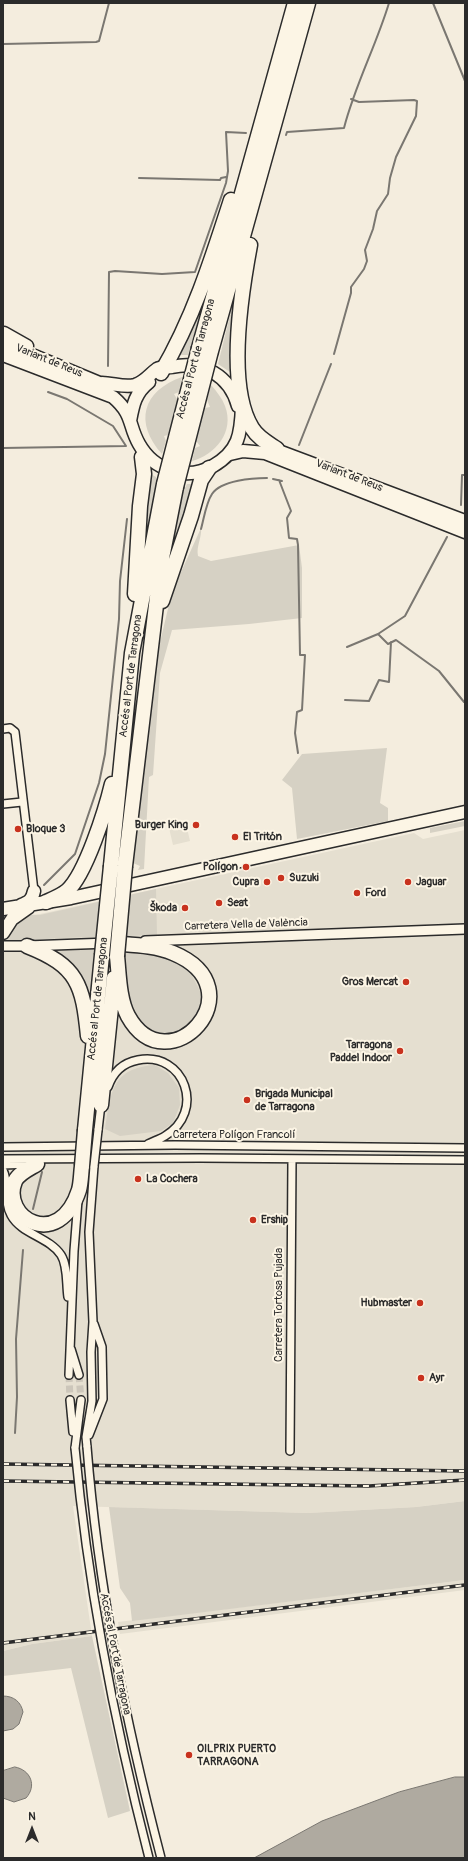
<!DOCTYPE html>
<meta charset="utf-8">
<style>
body{margin:0}
#map{position:relative;width:468px;height:1861px;overflow:hidden;background:#f4edde;font-family:Pangolin,sans-serif}
canvas{display:block}
.frame{position:absolute;inset:0;border:4px solid #2b2b2b;pointer-events:none}
.north{position:absolute;left:12px;top:1809px;width:40px;height:40px;-webkit-text-stroke:3px #fcf5e5;paint-order:stroke;rotate:0deg;font-size:11px;font-weight:700;line-height:16px;text-align:center;color:#2b2b2b}
.north::after{content:'';display:block;margin:auto;width:14px;height:18px;background:#2b2b2b;clip-path:polygon(50% 0,100% 100%,50% 72%,0 100%)}
</style>
<div id="map">
<canvas width="468" height="1861"></canvas>
<div class="frame"></div>
<div class="north">N</div>
</div>
<script>
const g = document.querySelector('canvas').getContext('2d');
g.lineJoin = 'round';
function fillPath(path, color) {
  g.fillStyle = color;
  g.fill(path, 'evenodd');
}
function trace(path, color, width, dash) {
  g.strokeStyle = color;
  g.lineWidth = width;
  g.lineCap = dash ? 'butt' : 'round';
  g.setLineDash(dash || []);
  g.stroke(path);
}
function label(font, color, halo, rows, align = 'center') {
  g.font = font + ' Pangolin,sans-serif';
  g.lineWidth = 4;
  g.setLineDash([]);
  g.textBaseline = 'middle';
  g.strokeStyle = halo;
  g.fillStyle = color;
  for (const [text, x, y, turn = 0] of rows) {
    g.save();
    g.translate(x, y);
    g.rotate((+turn || 0) * Math.PI / 180);
    g.textAlign = isNaN(turn) ? turn : align;
    if (halo) g.strokeText(text, 0, 0);
    g.fillText(text, 0, 0);
    g.restore();
  }
}
fillPath(new Path2D(`
 M186,824L190,841L173,845L169,828Z
 M465,830V1501L416,1507L308,1513L73,1506L92,1636L32,1644L3,1651V922L414,833L423,839Z
 M465,1580V1590L120,1634L118,1622Z`), '#e5dfd0');
fillPath(new Path2D(`
 M214,270L188,355H177Z
 M240,275L233,374L218,364Z
 M182,377L179,392L174,394L177,399L205,408L210,407L207,400L211,385C217,392 222,398 225,406C235,432 215,455 192,461L195,448L200,446L197,442L168,435L164,436L166,441L162,454C134,423 142,391 182,377Z
 M149,473L156,477L157,486L141,570Z
 M187,484H194L165,575L179,500Z
 M201,528C202,538 196,546 198,556L211,561L299,545L302,568V618L249,624L172,630L160,673L153,775L149,777L144,869L138,870L140,866L133,863L155,663L172,592Z
 M387,748L380,803L388,808V821L297,839L292,788L282,780L302,754Z
 M465,821V826L430,833V828Z
 M156,889L157,935L62,938L5,942C15,923 15,913 40,915Z
 M93,949H125L148,952L172,959L190,972L200,991L203,1003L199,1014L183,1031L161,1036L150,1032L131,1012L124,973V957L96,959L91,1009L50,952Z
 M155,1065L168,1073L179,1088L180,1105L173,1123L161,1131L120,1136L105,1129C111,1093 111,1068 155,1065Z
 M465,1501V1580L132,1621L130,1603L120,1588L109,1507L308,1513L416,1507Z
 M92,1636L130,1811L108,1818L71,1668L3,1676V1651L32,1644Z`), '#d6d1c4');
const water = new Path2D(`
 M3,1696C14,1696 21,1702 23,1712L19,1724L13,1729L3,1731Z
 M15,1767C31,1770 37,1786 26,1798L14,1802L3,1798V1771Z
 M455,1777H465V1858H254L322,1821L399,1792Z`);
fillPath(water, '#afaaa0');
trace(water, '#7a7771', 1);
trace(new Path2D(`
 M433,3L465,81
 M3,44L96,42L99,41L109,3
 M286,135L287,132L344,128C355,85 376,46 389,3
 M139,178L220,180L221,178L226,177
 M334,354L351,293V287L364,269L367,261L365,250L373,229L377,211L388,194L390,178L396,157L416,116L417,101L414,100L359,102L351,99
 M108,366L109,272L115,271L162,274L195,272L226,183L228,171L226,132L246,133
 M299,445L331,364
 M3,448L126,446L113,426L67,399L48,392
 M273,479L282,481
 M279,480L291,511L287,518L289,538L297,539L298,545L300,655H305L302,710L297,712L295,733L298,753
 M461,505L462,475H465
 M201,529C204,518 206,503 212,494C221,480 254,478 267,478
 M378,634L388,644L396,640L439,671L464,702
 M347,647L378,634L405,616L447,537
 M345,700L369,701L379,680L389,682L391,642
 M44,885L75,854L99,783L105,754L119,619L120,581L127,519
 M33,1209L42,1172
 M15,1433L17,1397L16,1339L23,1250`), '#7a7771', 2);
trace(new Path2D(`
 M69,1375L70,1400
 M79,1375L81,1400`), '#ccc6ba', 7, [7, 3.5]);
const minor = new Path2D(`
 M3,729L10,728L15,732L34,891
 M3,804L22,802
 M108,1087C113,1072 122,1063 138,1060C185,1051 206,1112 165,1136C160,1139 154,1141 148,1144
 M98,1130L101,1104
 M3,1147L175,1145L465,1148
 M3,1159L200,1158L465,1160
 M3,1165L32,1164
 M3,1170C10,1184 3,1201 11,1215C21,1234 49,1237 61,1255C68,1266 66,1284 68,1297
 M71,1349L79,1375
 M69,1375L74,1251L78,1200
 M70,1400L73,1432
 M89,1435L103,1399L102,1347L94,1324
 M87,1447L86,1437L92,1401L91,1352L93,1322L89,1232L94,1166
 M75,1448L81,1400
 M290,1451L292,1159`);
const tertiary = new Path2D(`
 M145,941L465,929
 M3,946H27L108,943`);
const primary = new Path2D(`
 M21,905C29,902 32,900 34,891
 M3,909L71,898L465,812
 M3,933L12,919L29,907`);
const trunk = new Path2D(`
 M4,333L27,346
 M3,343L109,387
 M3,355L113,397C134,415 128,425 139,444C154,471 187,481 213,466C239,451 241,434 242,406
 M102,383C113,383 124,388 135,385C145,382 150,374 157,369C162,366 167,368 172,367C203,360 230,376 238,406
 M130,421C133,405 135,393 149,382
 M268,447L465,521
 M230,454L243,451L265,453L465,532`);
const motorway = new Path2D(`
 M250,245C241,293 226,386 252,428C258,438 268,443 277,449
 M199,348L295,3
 M211,351L308,3
 M161,373C193,319 212,259 231,200
 M135,594L140,506L144,474L142,457
 M162,601L191,516L201,480L209,468
 M111,866L132,653L164,484
 M125,866L161,563L176,487
 M46,902C53,899 61,896 67,891C86,874 106,809 112,784
 M110,943C131,945 154,945 173,953C260,989 168,1088 128,1016C119,999 119,975 117,956
 M27,946C78,966 83,985 88,1036
 M101,1105L114,978
 M85,1130L102,955
 M37,1164C29,1169 19,1173 15,1181C0,1218 59,1252 79,1190C81,1183 81,1174 82,1166`);
trace(minor, '#2b2b2b', 10);
trace(tertiary, '#2b2b2b', 12);
trace(primary, '#2b2b2b', 15);
trace(trunk, '#2b2b2b', 15);
trace(motorway, '#2b2b2b', 17);
trace(minor, '#fcf5e5', 7);
trace(tertiary, '#fcf5e5', 9);
trace(primary, '#fcf5e5', 12);
trace(trunk, '#fcf5e5', 12);
trace(motorway, '#fcf5e5', 14);
const rail = new Path2D(`
 M3,1464L465,1471
 M3,1481L369,1486L465,1480
 M3,1643L465,1585`);
trace(rail, '#2b2b2b', 3.5);
trace(rail, '#fcf5e5', 2, [6]);
const minorBridge = new Path2D(`
 M94,1166L98,1130
 M87,1447C98,1587 126,1723 161,1858
 M75,1448C88,1588 114,1722 149,1858`);
const motorwayBridge = new Path2D(`
 M164,484L199,348
 M176,487L211,351
 M102,955L111,866
 M117,956L125,866
 M82,1166L85,1130`);
trace(minorBridge, '#2b2b2b', 10, []);
trace(motorwayBridge, '#2b2b2b', 17, []);
trace(minorBridge, '#fcf5e5', 7);
trace(motorwayBridge, '#fcf5e5', 14);
for (const [x, y, r, color] of [
 [196,825,4,"#c8321e"],
 [18,829,4,"#c8321e"],
 [235,837,4,"#c8321e"],
 [246,867,4,"#c8321e"],
 [281,878,4,"#c8321e"],
 [267,882,4,"#c8321e"],
 [408,882,4,"#c8321e"],
 [357,893,4,"#c8321e"],
 [219,903,4,"#c8321e"],
 [185,908,4,"#c8321e"],
 [406,982,4,"#c8321e"],
 [400,1051,4,"#c8321e"],
 [247,1100,4,"#c8321e"],
 [138,1179,4,"#c8321e"],
 [253,1220,4,"#c8321e"],
 [420,1303,4,"#c8321e"],
 [421,1378,4,"#c8321e"],
 [189,1755,4,"#c8321e"]
]) {
  const dot = new Path2D();
  dot.arc(x, y, r, 0, 2 * Math.PI);
  g.fillStyle = color;
  g.fill(dot);
  trace(dot, '#fcf5e5', 1.5);
}
label('11px', '#2b2b2b', '#fcf5e5', [
 ["Accés al Port de Tarragona",196,359,-75],
 ["Variant de Reus",49,361,22],
 ["Variant de Reus",349,476,21],
 ["Accés al Port de Tarragona",131,676,-83],
 ["Carretera Vella de València",246,925,-2],
 ["Accés al Port de Tarragona",98,999,-84],
 ["Carretera Polígon Francolí",234,1135],
 ["Carretera Tortosa Pujada",279,1305,-90],
 ["Accés al Port de Tarragona",115,1654,79]
]);
label('bold 11px', '#2b2b2b', '#fcf5e5', [
 ["Burger King",188,825,"right"],
 ["Bloque 3",26,829],
 ["El Tritón",243,837],
 ["Polígon",238,867,"right"],
 ["Suzuki",289,878],
 ["Cupra",259,882,"right"],
 ["Jaguar",416,882],
 ["Ford",365,893],
 ["Seat",227,903],
 ["Škoda",177,908,"right"],
 ["Gros Mercat",398,982,"right"],
 ["Tarragona",392,1045,"right"],
 ["Paddel Indoor",392,1058,"right"],
 ["Brigada Municipal",255,1094],
 ["de Tarragona",255,1107],
 ["La Cochera",146,1179],
 ["Ership",261,1220],
 ["Hubmaster",412,1303,"right"],
 ["Ayr",429,1378],
 ["OILPRIX PUERTO",197,1749],
 ["TARRAGONA",197,1762]
], 'left');
</script>
